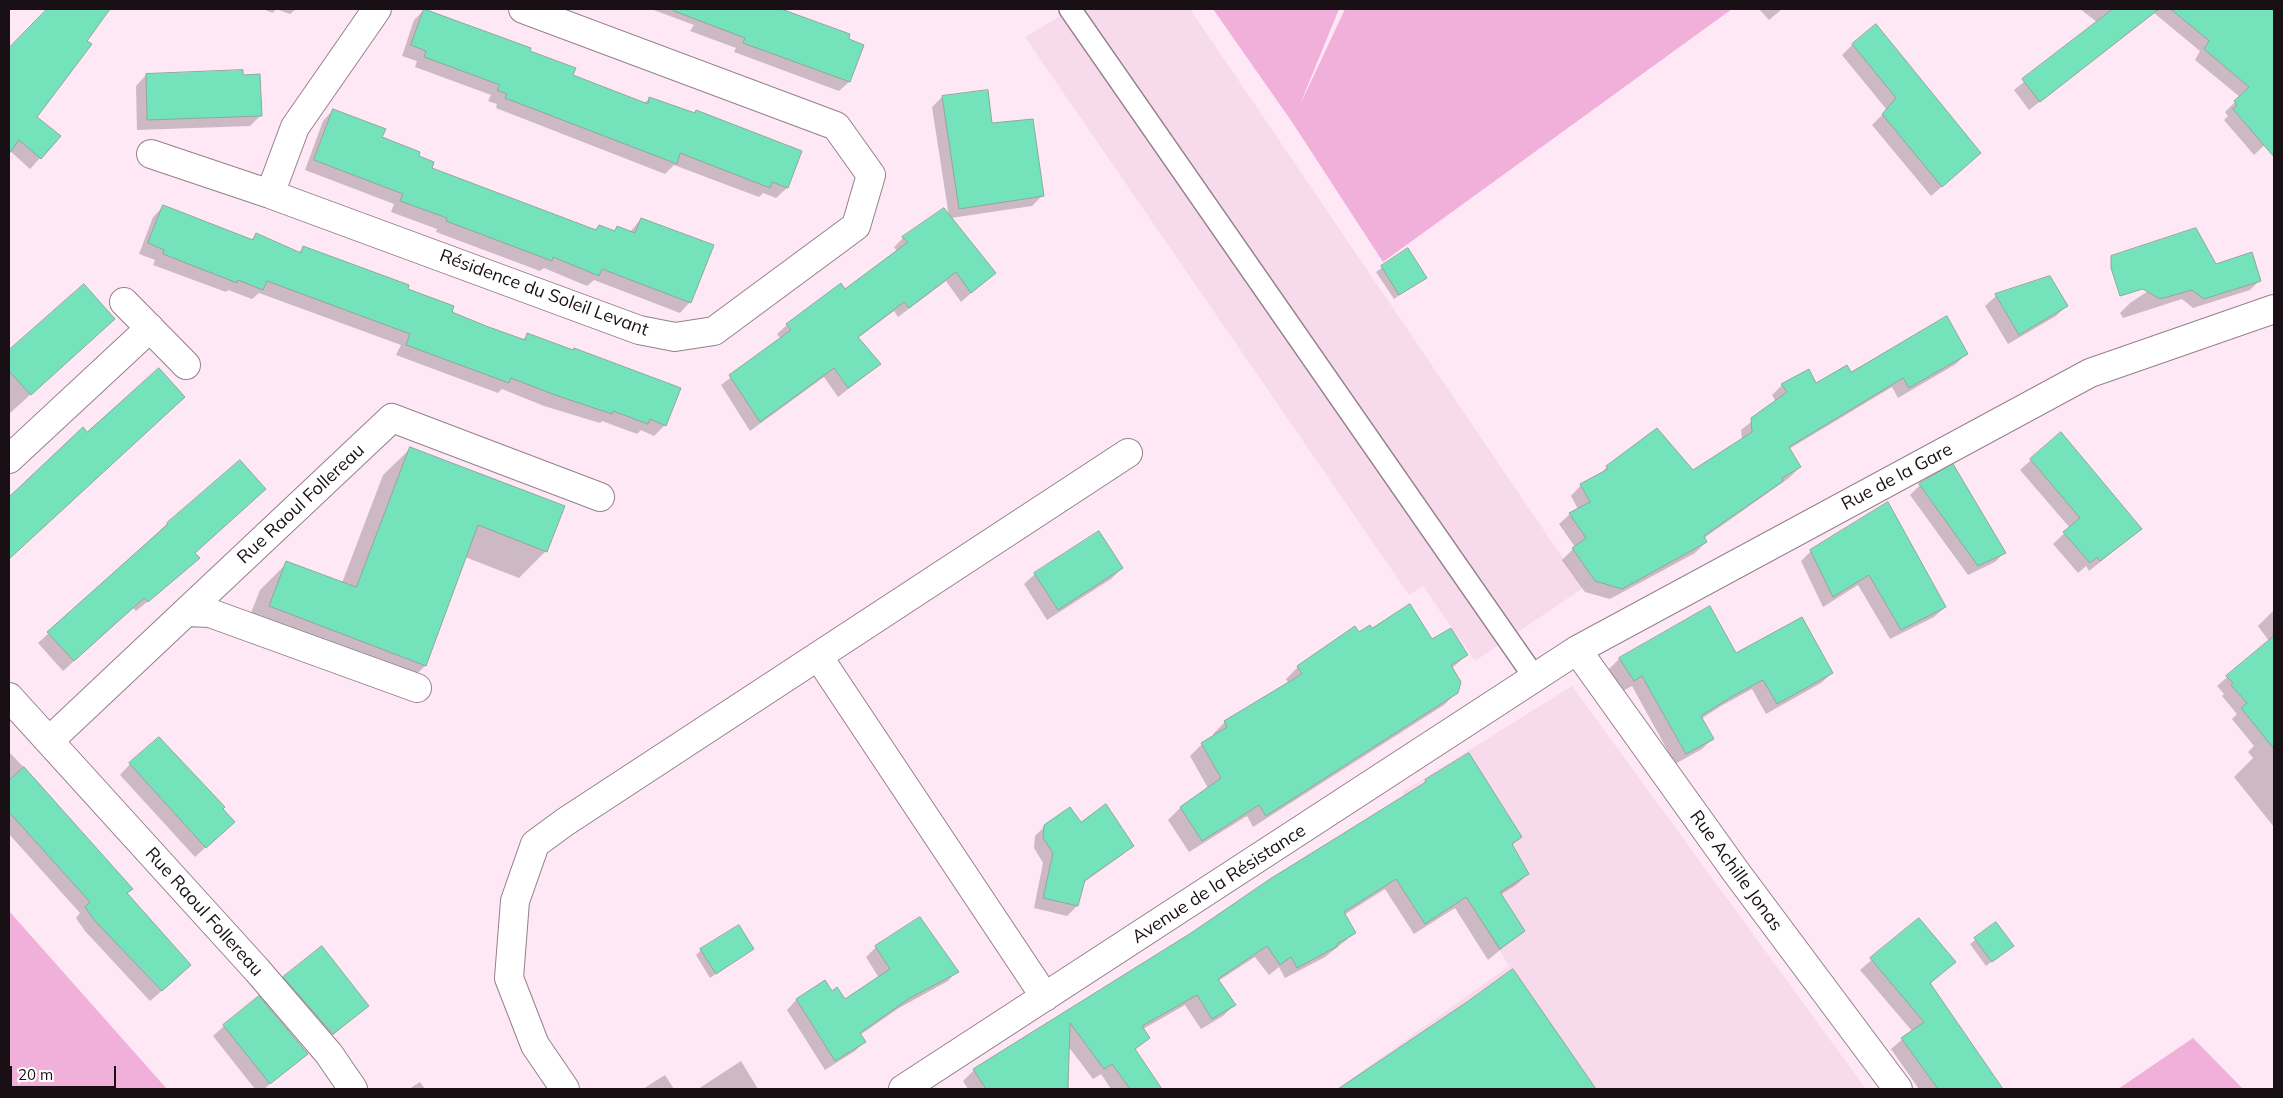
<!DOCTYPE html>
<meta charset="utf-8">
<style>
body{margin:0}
#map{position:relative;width:2283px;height:1098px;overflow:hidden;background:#ffe8f6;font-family:Mulish,sans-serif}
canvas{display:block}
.frame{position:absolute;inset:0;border:10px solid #181015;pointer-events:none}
.scale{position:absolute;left:10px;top:1066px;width:106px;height:22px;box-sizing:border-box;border:2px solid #181015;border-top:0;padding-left:6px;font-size:15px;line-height:18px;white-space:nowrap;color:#181015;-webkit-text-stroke:4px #fff;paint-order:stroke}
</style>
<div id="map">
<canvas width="2283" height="1098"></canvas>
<div class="frame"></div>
<div class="scale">20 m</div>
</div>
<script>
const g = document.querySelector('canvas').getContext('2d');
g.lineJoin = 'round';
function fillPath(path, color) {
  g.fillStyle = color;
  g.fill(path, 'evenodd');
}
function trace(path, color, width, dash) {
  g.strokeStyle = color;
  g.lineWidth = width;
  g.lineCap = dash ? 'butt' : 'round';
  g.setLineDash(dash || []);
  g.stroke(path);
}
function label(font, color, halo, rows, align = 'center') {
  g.font = font + ' Mulish,sans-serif';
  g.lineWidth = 4.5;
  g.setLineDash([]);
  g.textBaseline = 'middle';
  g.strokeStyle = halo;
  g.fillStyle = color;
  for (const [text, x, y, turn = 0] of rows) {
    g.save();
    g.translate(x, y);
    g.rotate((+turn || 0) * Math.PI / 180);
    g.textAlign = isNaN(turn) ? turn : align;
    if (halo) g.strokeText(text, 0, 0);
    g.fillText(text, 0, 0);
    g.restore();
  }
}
fillPath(new Path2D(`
 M1072,9H1190L1583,588L1475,661L1423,586L1409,595L1025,37Z
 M1572,686L1866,1089H1337L1509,966L1402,792Z`), '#f7daec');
fillPath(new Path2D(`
 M1213,9H1339L1299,107L1345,9H1732L1383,262L1292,122Z
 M9,911L167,1089H9Z
 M2193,1038L2243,1089H2118Z`), '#f1b0d9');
fillPath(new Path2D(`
 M52,9H109L35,117L60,136L30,169L9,150V54L24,33Z
 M262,9H276L273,13Z
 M276,9H296L290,14Z
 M425,9L528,52L572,76L644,103L650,98L693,114L696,111L800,152L787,188L776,198L763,193L759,197L674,165L665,174L496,108L497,104L488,101L491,95L415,67L417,61L402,56L414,20Z
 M651,9H777L849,35L847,40L863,46L849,82L839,91L734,52L736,48L690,31L694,25Z
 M1759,9H1782L1769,20Z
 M2080,9H2274V136L2254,155L2224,120L2228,116L2225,112L2240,97L2195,60L2200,51L2154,13L2029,110L2014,90L2097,22Z
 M1853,44L1969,163L1931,196L1872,125L1887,110L1842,55Z
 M146,75L261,115L250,126L137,130L136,86Z
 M942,97L991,124L1042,196L1032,206L951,218L994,273L961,302L946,281L898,317L894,311L858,338L879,363L869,373L838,397L824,377L750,431L721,385L781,339L777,334L787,325L844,290L897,251L894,247L903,238L944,210L949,217L932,107Z
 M333,110L417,157L431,169L594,231L599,226L613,232L617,228L630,232L641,219L690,302L680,313L594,280L587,286L544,268L540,271L436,232L437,229L391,212L394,204L305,170L323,121Z
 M163,207L251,240L256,235L298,253L304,247L406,290L450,313L522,340L528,335L665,425L654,436L641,430L637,434L602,421L600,423L544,406L502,389L498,393L396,355L401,345L259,293L252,299L228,290L226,292L153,265L155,260L139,254L153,217Z
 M1407,250L1425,277L1394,299L1376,272Z
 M2208,251L2216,266L2260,280L2250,290L2193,308L2182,299L2123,318L2120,313L2130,303Z
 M2050,278L2066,306L2056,316L2008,344L1985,306L1996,296Z
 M83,286L103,329L9,414V352Z
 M1967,353L1956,364L1898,398L1892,387L1789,449L1800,467L1789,478L1704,538L1706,542L1695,553L1610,599L1585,592L1562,560L1575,547L1559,524L1570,514L1578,509L1571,496L1581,485L1598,476L1607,467L1693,472L1742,440L1741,430L1776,402L1772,395L1782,385H1816L1850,374Z
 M410,449L546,551L519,578L465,557L425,666L398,692L243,633L260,590L287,563L342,583L383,475Z
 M2031,460L2141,529L2089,571L2086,566L2078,573L2053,544L2070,528L2020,470Z
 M240,461L188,568L136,611L133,608L63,671L38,643L167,524Z
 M1953,466L2004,553L1995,562L1968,575L1910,495L1920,485Z
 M28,489L64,508L9,559V506Z
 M1811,551L1945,607L1934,617L1890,639L1858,585L1823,607L1801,561Z
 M1122,568L1111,579L1047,620L1024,584L1035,574Z
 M2274,610V827L2234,777L2253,758L2248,752L2254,746L2232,719L2237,714L2222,696L2224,694L2217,686L2269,641L2258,626Z
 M1355,628L1358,634L1372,630L1432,641L1467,655L1451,669L1457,692L1444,705L1253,827L1247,816L1189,852L1168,820L1180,808L1208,788L1190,756L1202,744L1214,736L1213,734L1225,722L1289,684L1286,679L1298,667Z
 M1619,659L1832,673L1821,683L1766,714L1752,689L1721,706L1701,719L1712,739L1702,749L1675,764L1632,686L1623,691L1609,669Z
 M9,752L37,781L131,889L126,894L179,976L150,1001L85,931L76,918L80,913L9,834Z
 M130,764L221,809L222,832L195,857L120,775Z
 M1426,781L1520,837L1511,846L1528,874L1516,885L1500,895L1523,931L1488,960L1455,908L1414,934L1385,889L1344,915L1355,933L1325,957L1285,978L1279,967L1269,975L1255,957L1218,981L1234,1005L1223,1016L1201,1029L1185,1005L1143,1029L1149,1037L1135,1050L1156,1082L1149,1089H1111L1101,1074L1093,1079L1068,1046L1066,1089H968L963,1081L974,1070L1192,934L1417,790Z
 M1081,824L1132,845L1122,855L1083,883L1077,906L1067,916L1034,908L1043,863L1034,848L1035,836L1045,826Z
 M919,918L957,971L948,981L899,1008L860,1035L864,1042L855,1051L825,1070L787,1010L796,1000L824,982L831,993L845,1001L879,978L866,957L876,947Z
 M1919,919L1954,962L1930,984L2001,1089H1919L1891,1049L1912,1031L1860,970Z
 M1996,924L2012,946L1986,966L1970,944Z
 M752,949L710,978L696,955L701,950Z
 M1513,971L1595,1089H1342Z
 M284,978L368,1006L322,1044L274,988Z
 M224,1026L306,1053L264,1089H255L213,1036Z
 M741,1061L758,1089H698Z
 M665,1075L674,1089H643Z
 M420,1082L425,1089H409Z`), '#0003');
const building = new Path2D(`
 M47,9H110L87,41L92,44L37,117L61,136L41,159L19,140L9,154V48Z
 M424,9L531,48L530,51L576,68L573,75L648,104L649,97L695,113L696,110L802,151L788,188L772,182L770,188L680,153L677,164L505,98L507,94L497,90L500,85L424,57L426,51L411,45Z
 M674,9H781L850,34L849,39L864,45L850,82L743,43L745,38L674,11Z
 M2113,9H2159L2040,102L2022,79Z
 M2171,9H2274V157L2233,109L2237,105L2234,101L2249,87L2204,49L2209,41Z
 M1876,24L1981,153L1942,187L1882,114L1896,98L1852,44Z
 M243,70V75L260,74L262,116L147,120L146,74Z
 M988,90L992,123L1033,119L1044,196L959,209L942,96Z
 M333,109L386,129L382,137L420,152L419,156L434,162L432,168L596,230L599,225L615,231L617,226L635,233L641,218L714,245L691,303L602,269L599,276L553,257L552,261L446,221L447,218L400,201L403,194L314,160Z
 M163,205L253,240L256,233L301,253L303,246L409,285L408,289L454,306L452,312L486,326L525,340L527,333L573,350L574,348L681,388L666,426L650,419L648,424L613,411L612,414L555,395L511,378L509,383L406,345L410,334L340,308L267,281L263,290L238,280L237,283L163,254L164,250L148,243Z
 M944,208L996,273L971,293L956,272L909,308L904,302L858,337L881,364L848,388L834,368L760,422L729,375L791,330L786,324L841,283L845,289L908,242L902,237Z
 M2196,228L2216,264L2252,252L2261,281L2204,299L2192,290L2160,299L2143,289L2120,296L2111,268V256Z
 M1408,248L1427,278L1399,295L1381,266Z
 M2050,276L2068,306L2019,335L1995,294Z
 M84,284L115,319L31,395L9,371V350Z
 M1947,316L1968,354L1909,388L1903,378L1789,447L1801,467L1782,478L1783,481L1704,536L1707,542L1622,589L1595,581L1572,548L1586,538L1569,513L1590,502L1580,484L1608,469L1606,466L1657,428L1693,470L1752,432L1751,418L1787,392L1781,384L1809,369L1816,383L1847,365L1851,372Z
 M159,368L185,397L9,559V497L83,427L87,432Z
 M2061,432L2142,529L2100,561L2097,557L2090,563L2063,532L2080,518L2030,459Z
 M410,447L565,506L547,552L478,525L426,666L269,606L286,561L356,587Z
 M240,460L266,489L195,553L200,558L148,602L144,598L74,661L47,632L168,524L167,523Z
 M1953,464L2006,553L1978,566L1919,484Z
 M1888,502L1946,607L1901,630L1869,575L1833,597L1810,550Z
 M1099,531L1123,568L1058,610L1034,573Z
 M1410,604L1432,639L1451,628L1468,655L1451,665L1461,682L1458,693L1266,816L1259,805L1202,841L1180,807L1221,778L1201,743L1227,727L1224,721L1302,674L1297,666L1355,626L1359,632L1370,625L1372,628Z
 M1710,606L1736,653L1802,617L1833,673L1777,704L1763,680L1733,696L1701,716L1714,739L1686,754L1642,676L1634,681L1619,658Z
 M2274,636V749L2241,708L2247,703L2231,685L2233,683L2226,676Z
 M159,737L225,807L223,809L235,822L206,848L129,763Z
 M1469,753L1522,837L1512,844L1529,874L1500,892L1525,931L1500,949L1466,897L1425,924L1396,879L1344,912L1356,933L1337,944L1338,946L1297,968L1291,957L1280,965L1267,946L1218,979L1236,1005L1212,1019L1197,995L1142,1026L1150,1038L1135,1049L1162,1089H1130L1112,1064L1104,1069L1070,1023L1068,1089H986L973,1069L1191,933L1270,879L1426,782L1425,780Z
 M24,767L133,889L127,893L191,965L162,991L95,921L85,907L90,902L9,812V781Z
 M1106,804L1134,846L1085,880L1078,906L1043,898L1053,853L1043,838L1044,825L1070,807L1081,822Z
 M920,917L959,972L910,998L860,1033L866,1042L835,1061L796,999L825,980L832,991L837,987L845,999L890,969L875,946Z
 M1919,918L1956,962L1930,983L2003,1089H1938L1901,1038L1924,1022L1870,958Z
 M1996,922L2014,946L1992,962L1974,938Z
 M739,925L754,949L716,974L700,949Z
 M322,946L369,1006L333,1034L283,977Z
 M1513,969L1596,1089H1338L1467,1002Z
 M259,996L308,1054L270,1084L223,1025Z`);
fillPath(building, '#74e2ba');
trace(building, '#8fa79c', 1);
const lane = new Path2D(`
 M1070,9L1535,678`);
const street = new Path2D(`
 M151,154L270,194L639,330L675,337L714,331L856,226L871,175L836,126L523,9
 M270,194L295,127L377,9
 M124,302L186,365
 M9,459L150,328
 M186,612L210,613L417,688
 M1577,650L1736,872L1898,1089
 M818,656L1045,997
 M9,697L257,970L329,1054L353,1089
 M49,741L392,418L600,497
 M565,1089L535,1045L509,978L515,901L535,844L565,822L1128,453
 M903,1089L1577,650L2090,373L2274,309`);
trace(lane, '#94808c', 24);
trace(street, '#94808c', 30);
trace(lane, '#fff', 21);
trace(street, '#fff', 28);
label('18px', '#181015', '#fff', [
 ["Résidence du Soleil Levant",544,293,20],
 ["Rue de la Gare",1897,477,-28],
 ["Rue Raoul Follereau",301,504,-43],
 ["Rue Achille Jonas",1736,871,54],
 ["Avenue de la Résistance",1219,884,-33],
 ["Rue Raoul Follereau",204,912,48]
]);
</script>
